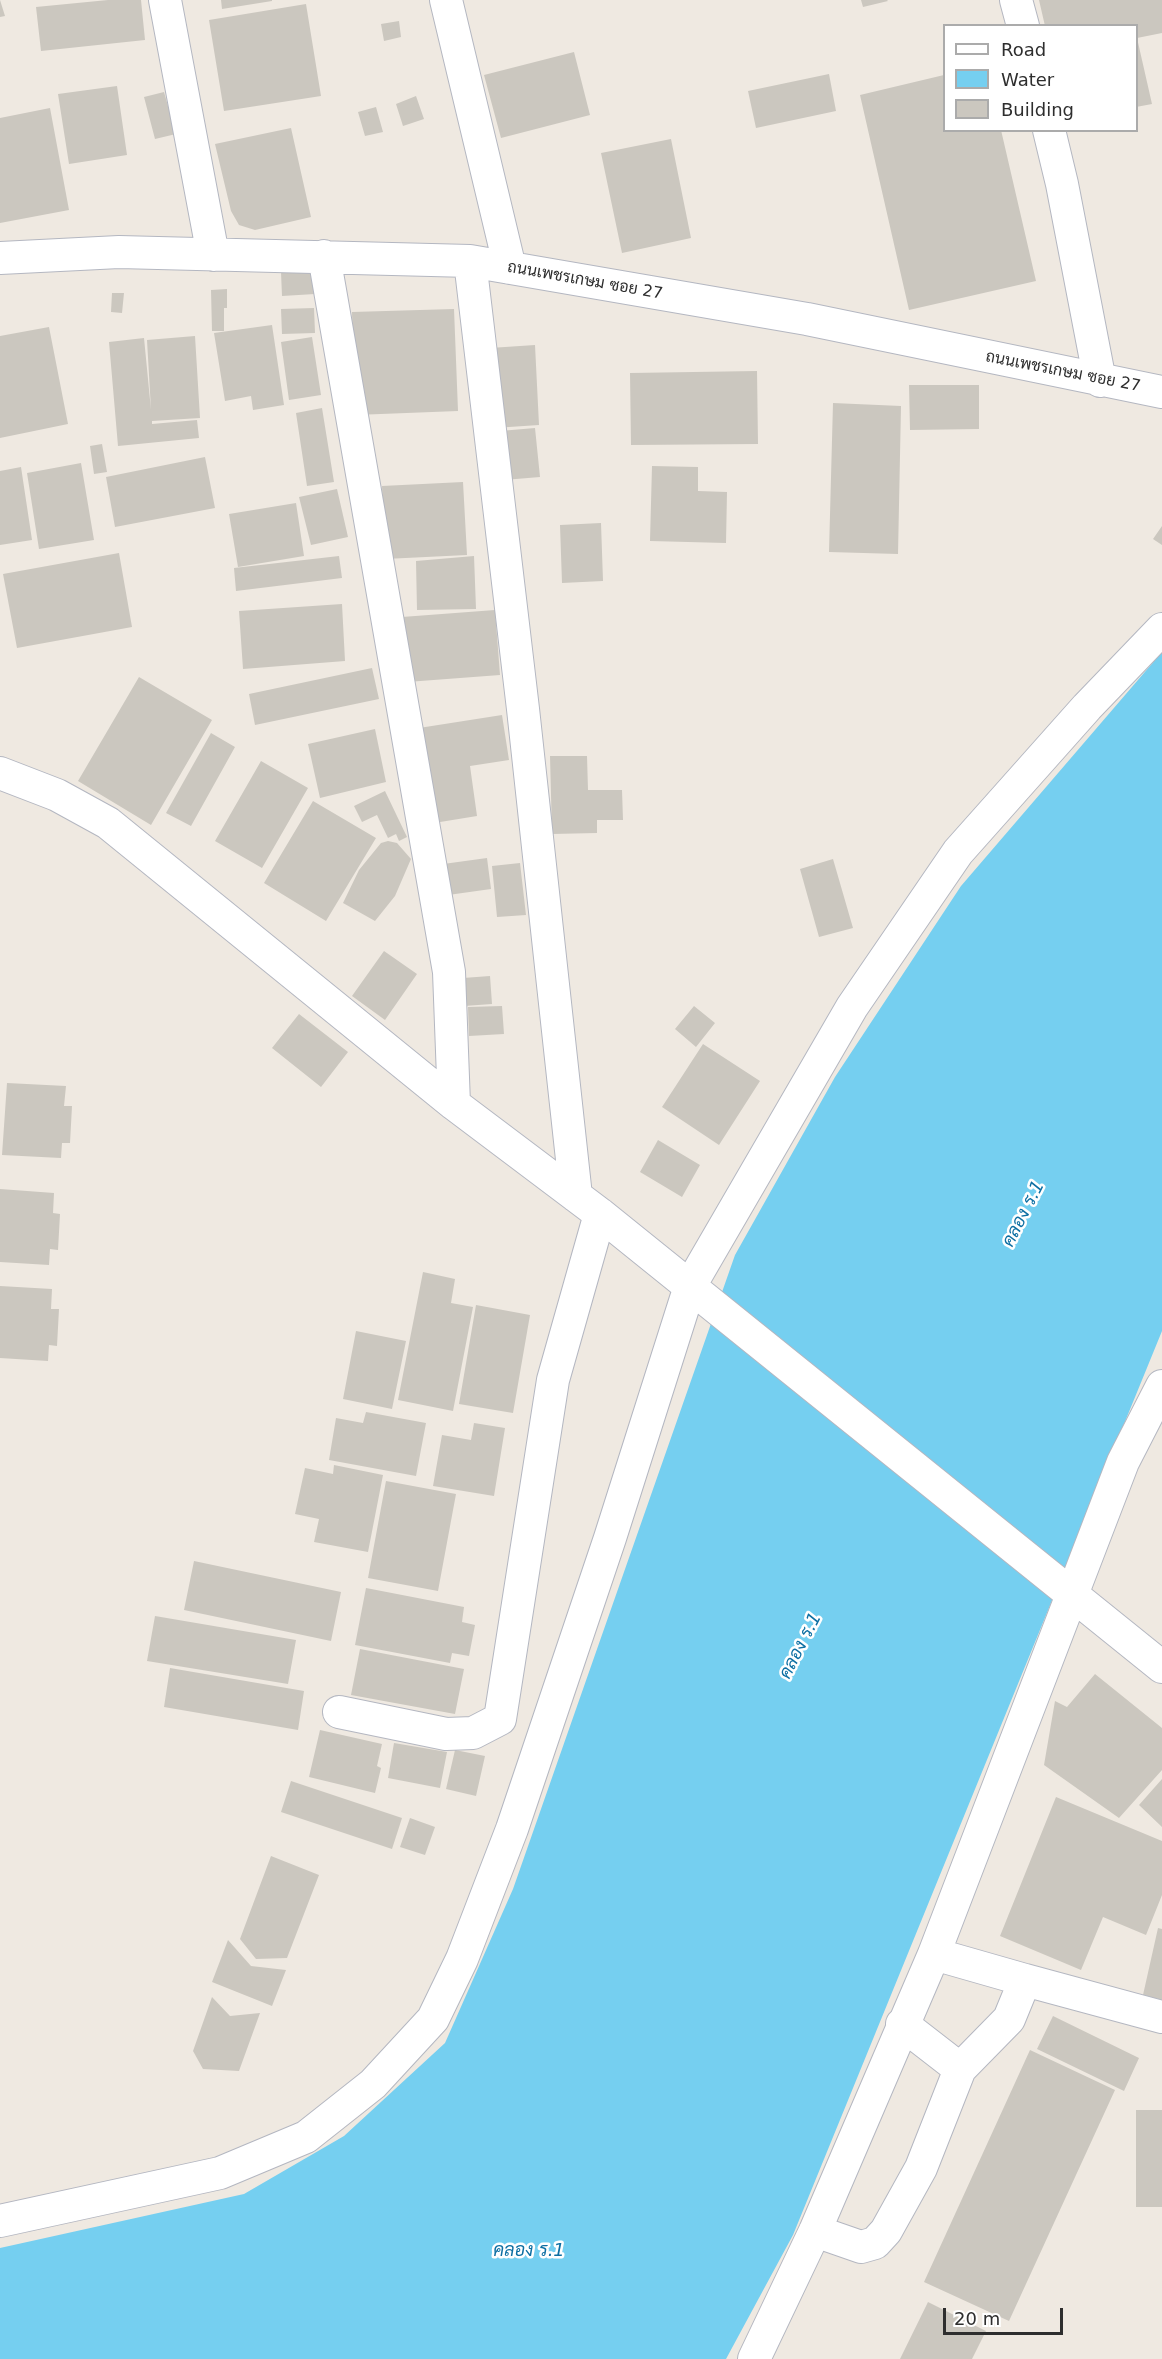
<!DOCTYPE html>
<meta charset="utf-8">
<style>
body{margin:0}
#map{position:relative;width:1162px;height:2359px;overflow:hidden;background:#efe9e1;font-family:"DejaVu Sans",sans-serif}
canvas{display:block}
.legend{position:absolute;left:943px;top:24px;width:195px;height:108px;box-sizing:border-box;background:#fff;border:2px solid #ababab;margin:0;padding:8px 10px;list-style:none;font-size:18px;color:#2e2e2e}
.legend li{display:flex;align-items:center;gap:12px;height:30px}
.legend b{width:30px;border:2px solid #ababab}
.scale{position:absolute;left:943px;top:2308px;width:120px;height:27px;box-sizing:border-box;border:3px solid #2e2e2e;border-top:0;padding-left:8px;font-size:18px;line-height:21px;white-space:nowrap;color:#2e2e2e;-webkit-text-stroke:4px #fff;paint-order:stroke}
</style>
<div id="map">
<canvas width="1162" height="2359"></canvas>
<ul class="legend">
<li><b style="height:8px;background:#fff"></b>Road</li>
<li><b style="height:16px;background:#75cff0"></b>Water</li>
<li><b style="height:16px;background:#cbc7bf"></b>Building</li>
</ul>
<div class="scale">20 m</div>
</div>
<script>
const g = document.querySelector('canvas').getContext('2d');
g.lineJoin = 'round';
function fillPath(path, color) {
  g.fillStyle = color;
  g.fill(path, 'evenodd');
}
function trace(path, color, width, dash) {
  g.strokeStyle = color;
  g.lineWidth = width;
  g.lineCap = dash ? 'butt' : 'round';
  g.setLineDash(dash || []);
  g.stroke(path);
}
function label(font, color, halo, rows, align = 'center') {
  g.font = font + ' "DejaVu Sans",Sarabun,sans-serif';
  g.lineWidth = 5;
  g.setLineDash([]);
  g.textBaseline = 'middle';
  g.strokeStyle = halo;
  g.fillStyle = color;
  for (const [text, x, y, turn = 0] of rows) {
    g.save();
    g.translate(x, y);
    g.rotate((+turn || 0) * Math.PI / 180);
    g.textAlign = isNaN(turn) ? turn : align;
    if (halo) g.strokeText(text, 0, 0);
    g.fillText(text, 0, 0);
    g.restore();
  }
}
fillPath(new Path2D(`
 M1162,652V1331L793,2235L726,2359H0V2248L244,2194L344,2136L445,2043L513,1889L735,1255L835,1077L961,886Z`), '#75cff0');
fillPath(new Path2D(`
 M0,0L5,16L0,17Z
 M108,0H141L145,40L41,51L36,7Z
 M221,0H272V1L222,9Z
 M861,0H887L888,1L863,7Z
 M1039,0H1162V33L1137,38L1152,104L1136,107V26H1045Z
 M306,4L321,96L224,111L209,20Z
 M399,21L401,37L384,41L381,24Z
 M574,52L590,115L501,138L484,75Z
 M829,74L836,111L756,128L748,91Z
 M944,75V130H1001L1036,281L909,310L860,95Z
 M117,86L127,155L69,164L58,94Z
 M164,92L176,134L155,139L144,97Z
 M416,96L424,119L403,126L396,104Z
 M376,107L383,132L365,136L358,112Z
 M50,108L69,210L0,223V118Z
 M291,128L311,217L255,230L239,225L231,211L215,144Z
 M671,139L691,238L622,253L601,153Z
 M314,270L315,294L282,296L281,272Z
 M227,289V308H224V331H212L211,290Z
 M112,293H124L122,313L111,312Z
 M314,308L315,333L282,334L281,309Z
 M454,309L458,411L355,415L352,312Z
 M272,325L284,405L253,410L251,396L225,401L214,333Z
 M49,327L68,424L0,438V336Z
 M195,336L200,418L152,421V424L197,420L199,438L118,446L109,342L144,338L151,410L147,340Z
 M312,337L321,395L289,400L281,342Z
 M535,345L539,425L494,428L490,348Z
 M757,371L758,444L631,445L630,373Z
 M909,385H979V429L910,430Z
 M833,403L901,406L898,554L829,552Z
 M322,408L334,482L307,486L296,413Z
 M535,428L540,477L504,480L500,431Z
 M102,444L107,472L94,474L90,446Z
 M205,457L215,508L115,527L106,477Z
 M81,463L94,540L39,549L27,473Z
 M652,466L698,467V491L727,492L726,543L650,541Z
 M21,467L32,540L0,545V471Z
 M463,482L467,555L385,559L382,486Z
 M337,489L348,537L311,545L299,497Z
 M296,503L304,556L238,567L229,514Z
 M601,523L603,581L562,583L560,525Z
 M1162,526V545L1153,539Z
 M119,553L132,627L17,648L3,574Z
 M339,556L342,578L236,591L234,568Z
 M474,556L476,609L417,610L416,561Z
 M342,604L345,661L243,669L239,611Z
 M495,610L500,675L407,682L402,617Z
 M372,668L379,699L255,725L249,694Z
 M139,677L212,720L151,825L78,781Z
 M502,715L509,760L470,766L477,816L434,823L419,728Z
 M375,729L386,782L320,798L308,744Z
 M211,733L235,747L191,826L166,813Z
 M550,756H587L588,790H622L623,820H597V833L552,834Z
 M261,761L308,788L262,868L215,841Z
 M385,791L407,837L399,841L396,834L388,838L377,815L362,822L354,806Z
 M313,801L376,838L326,921L264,883Z
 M388,841L397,843L411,859L395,896L375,921L343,903L359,870L381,843Z
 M487,858L491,889L441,896L436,865Z
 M833,859L853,928L819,937L800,869Z
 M520,863L526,915L497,917L492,866Z
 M384,951L417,974L385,1020L352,996Z
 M490,976L492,1004L464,1006L463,978Z
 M502,1006L504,1034L469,1036L468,1007Z
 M694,1006L715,1023L696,1047L675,1029Z
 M299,1014L348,1052L321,1087L272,1048Z
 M703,1044L760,1081L719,1145L662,1107Z
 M7,1083L66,1086L64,1106H72L70,1143H62L61,1158L2,1155Z
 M658,1140L700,1165L682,1197L640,1172Z
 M0,1189L54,1193L53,1213L60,1214L58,1250L50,1249L49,1265L0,1262Z
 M423,1272L455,1279L451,1303L473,1307L453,1411L398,1400Z
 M0,1286L52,1289L51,1309H59L57,1346L49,1345L48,1361L0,1358Z
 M476,1305L530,1315L513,1413L459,1404Z
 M356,1331L406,1341L392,1409L343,1399Z
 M366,1412L426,1423L416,1476L329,1460L336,1418L363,1423Z
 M474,1423L505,1428L494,1496L433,1486L442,1435L471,1440Z
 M334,1465L383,1475L368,1552L314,1542L319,1519L295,1514L305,1468L333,1474Z
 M386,1481L456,1494L438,1591L368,1578Z
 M194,1561L341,1592L331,1641L184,1610Z
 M366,1588L464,1607L462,1622L475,1625L469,1656L452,1653L450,1663L355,1645Z
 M155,1616L296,1640L288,1684L147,1661Z
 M360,1649L464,1669L455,1714L351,1695Z
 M170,1668L304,1691L298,1730L164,1707Z
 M1095,1674L1162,1728V1770L1119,1818L1044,1765L1055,1701L1067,1707Z
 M320,1730L382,1744L377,1766L381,1768L375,1793L309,1777Z
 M394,1743L447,1752L440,1788L388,1778Z
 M455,1750L485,1756L476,1796L446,1789Z
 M1162,1779V1827L1139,1805Z
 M291,1781L402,1818L392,1849L281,1812Z
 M1056,1797L1162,1841V1895L1146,1935L1103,1917L1081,1970L1000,1936Z
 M410,1818L435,1827L425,1855L400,1847Z
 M271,1856L319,1875L287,1958L256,1959L240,1939Z
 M1158,1928L1162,1929V2000L1143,1995Z
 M228,1940L251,1966L286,1970L272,2006L212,1982Z
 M212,1997L230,2016L260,2013L239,2071L203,2069L193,2051Z
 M1053,2016L1139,2058L1124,2091L1037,2049Z
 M1030,2050L1115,2090L1009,2321L924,2282Z
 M1136,2110H1162V2207H1136Z
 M928,2302L986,2331L972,2359H900Z`), '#cbc7bf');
const minor = new Path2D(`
 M165,0L213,255
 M446,0L510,268
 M1016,0L1023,26
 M1049,130L1062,184L1100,381
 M324,256L449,972L454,1104
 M0,258L119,252L470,261L807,319L1162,392
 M470,261L523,709L576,1196
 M0,773L57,795L108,823L454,1104L600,1214L1162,1667
 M339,1712L446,1734L473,1733L500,1719L553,1380L600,1214
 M934,1954L1025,1980
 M960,2069L1009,2019L1025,1980L1162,2017
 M0,2221L220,2173L306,2137L373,2084L433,2019L462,1959L512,1829L610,1538L690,1286L852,1007L958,852L1087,707L1162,629
 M815,2231L861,2247L875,2243L886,2231L921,2168L960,2069L902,2024
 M754,2359L815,2231L934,1954L1123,1462L1162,1386`);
trace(minor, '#b4b7c1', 34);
trace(minor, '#fff', 32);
label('16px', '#2e2e2e', '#fff', [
 ["ถนนเพชรเกษม ซอย 27",585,281,10],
 ["ถนนเพชรเกษม ซอย 27",1063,372,11]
]);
label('italic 18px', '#0d6fa3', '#fff', [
 ["คลอง ร.1",1024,1214,-63],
 ["คลอง ร.1",801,1646,-63],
 ["คลอง ร.1",529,2251]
]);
</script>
